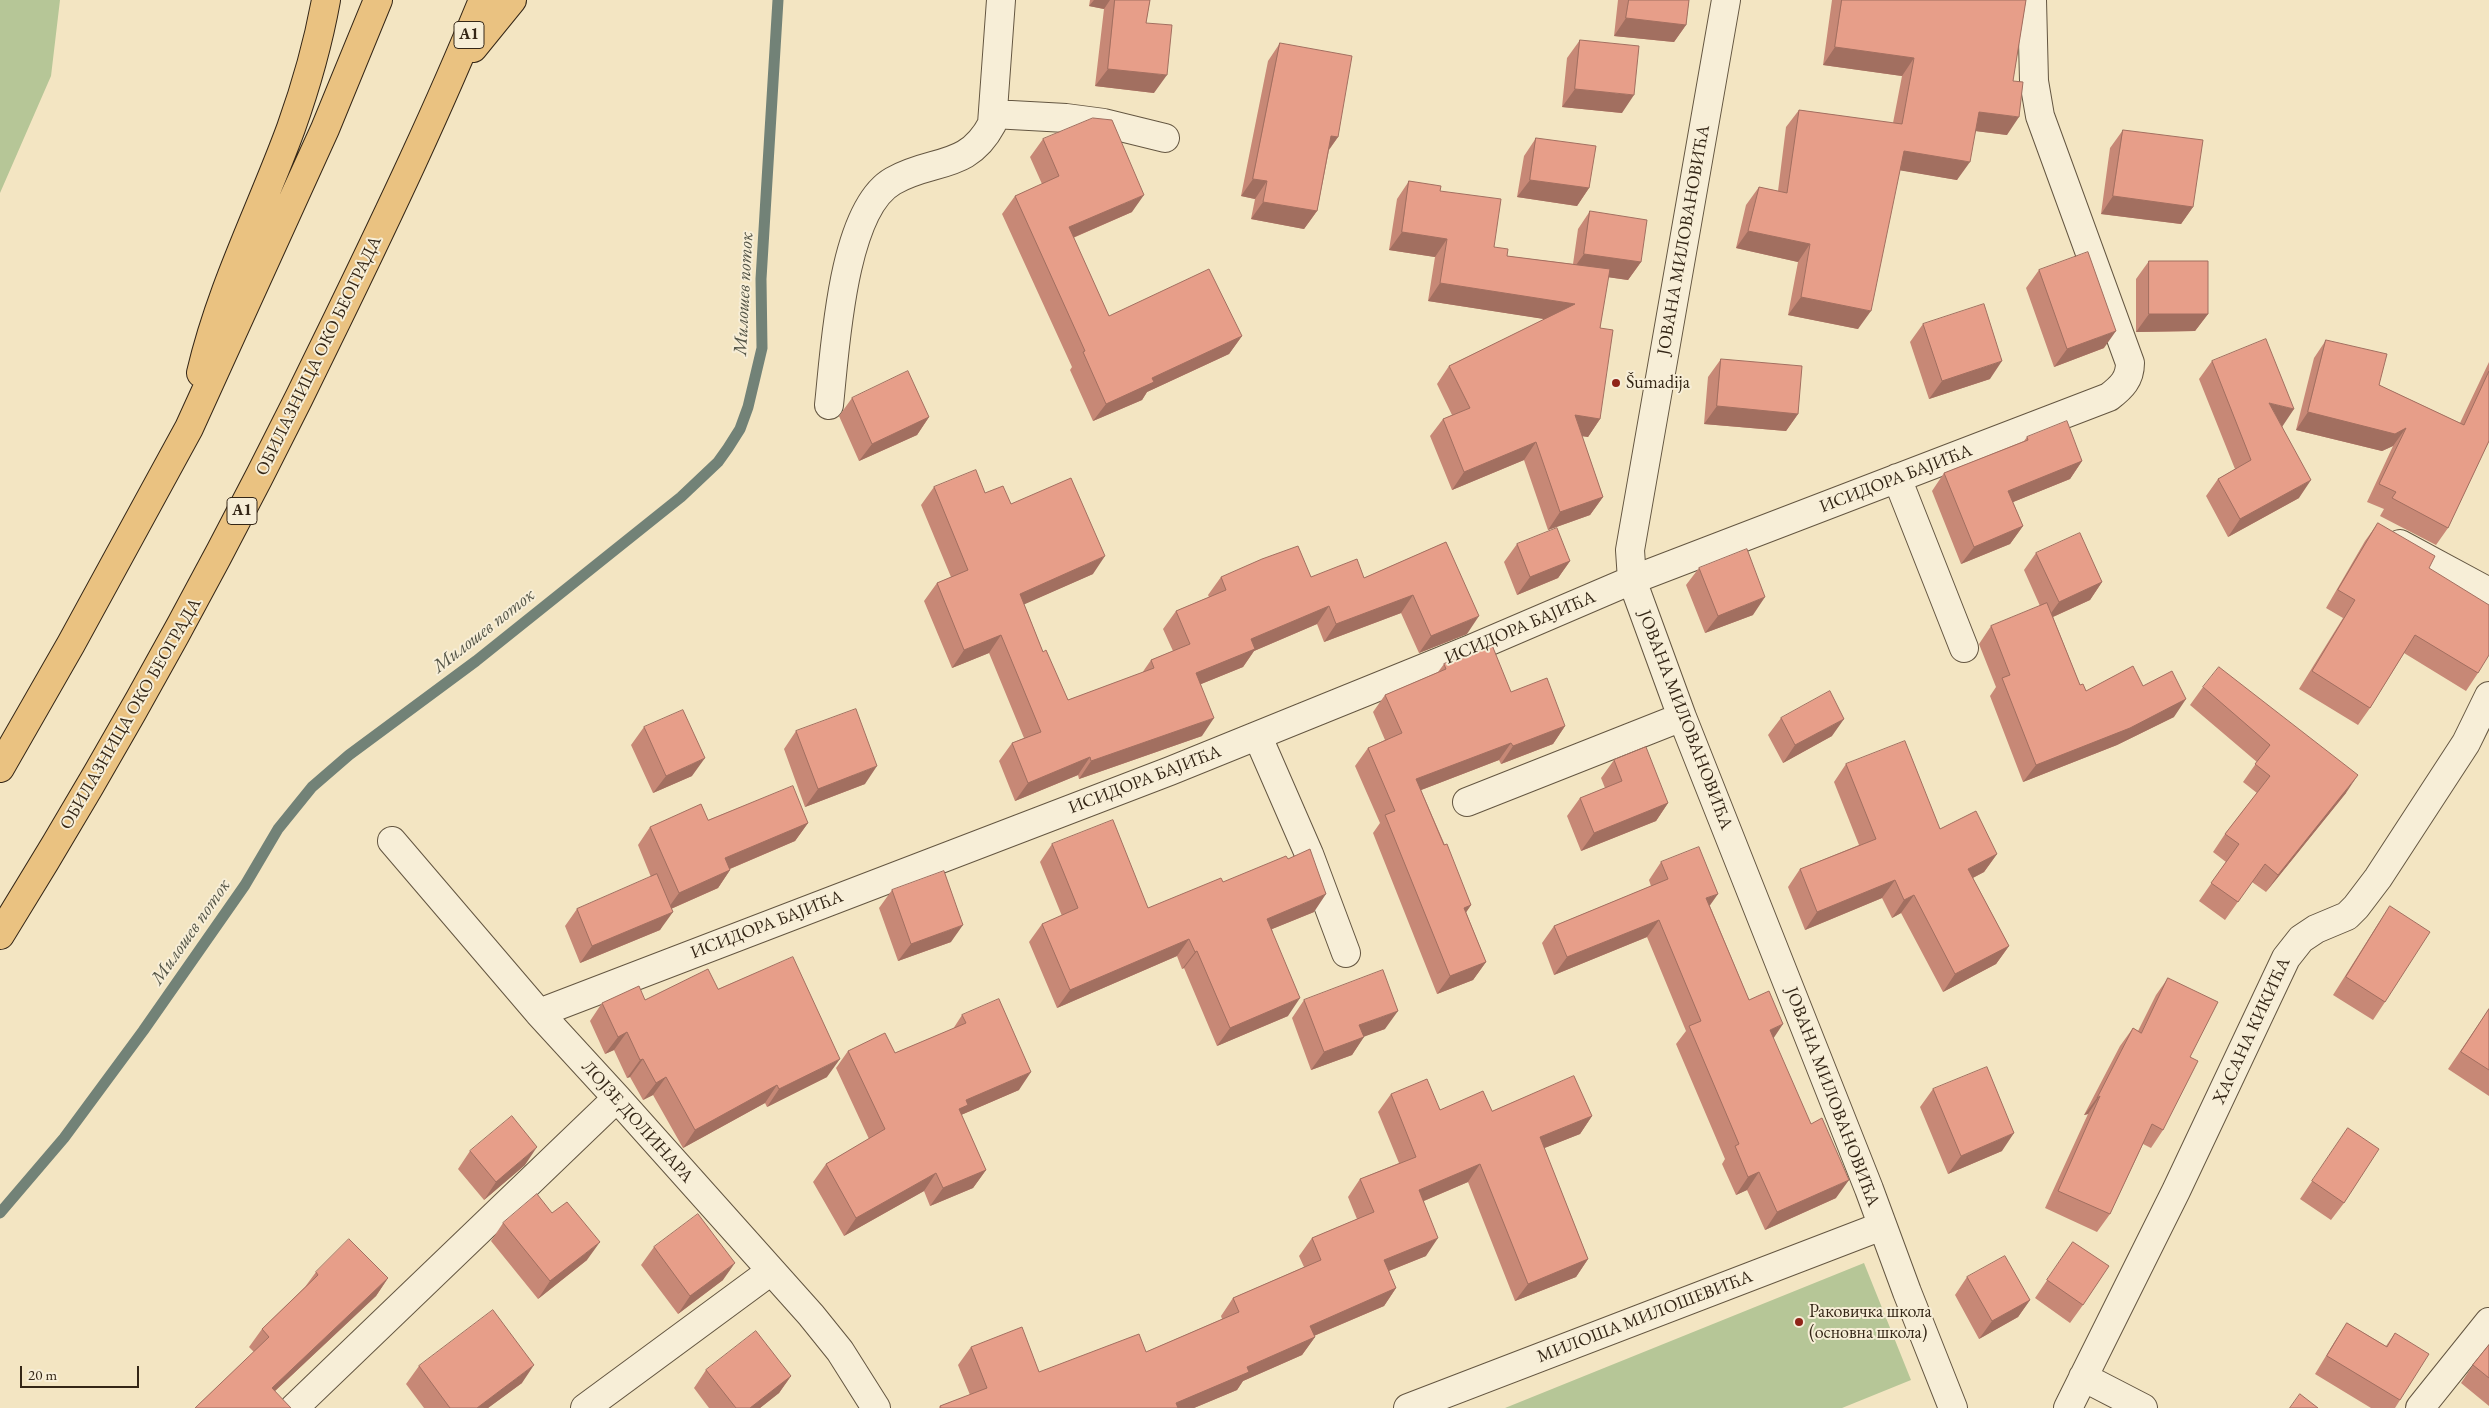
<!DOCTYPE html>
<meta charset="utf-8">
<style>
body{margin:0}
#map{position:relative;width:2489px;height:1408px;overflow:hidden;background:#f3e5c2;font-family:"EB Garamond",serif}
canvas{display:block}
.scale{position:absolute;left:20px;top:1366px;width:119px;height:22px;box-sizing:border-box;border:2px solid #342616;border-top:0;padding-left:6px;font-size:15px;line-height:18px;white-space:nowrap;color:#342616;-webkit-text-stroke:4px #f7eed7;paint-order:stroke}
</style>
<div id="map">
<canvas width="2489" height="1408"></canvas>
<div class="scale">20 m</div>
</div>
<script>
const g = document.querySelector('canvas').getContext('2d');
g.lineJoin = 'round';
function fillPath(path, color) {
  g.fillStyle = color;
  g.fill(path, 'evenodd');
}
function trace(path, color, width, dash) {
  g.strokeStyle = color;
  g.lineWidth = width;
  g.lineCap = dash ? 'butt' : 'round';
  g.setLineDash(dash || []);
  g.stroke(path);
}
function label(font, color, halo, rows, align = 'center') {
  g.font = font + ' "EB Garamond",serif';
  g.lineWidth = 4;
  g.setLineDash([]);
  g.textBaseline = 'middle';
  g.strokeStyle = halo;
  g.fillStyle = color;
  for (const [text, x, y, turn = 0] of rows) {
    g.save();
    g.translate(x, y);
    g.rotate((+turn || 0) * Math.PI / 180);
    g.textAlign = isNaN(turn) ? turn : align;
    if (halo) g.strokeText(text, 0, 0);
    g.fillText(text, 0, 0);
    g.restore();
  }
}
fillPath(new Path2D(`
 M0,0H60L51,76L0,193Z
 M1864,1263L1911,1380L1842,1408H1505Z`), '#b6c697');
trace(new Path2D(`
 M0,1213L64,1138L143,1031L245,885L278,829L312,787L349,755L476,661L681,497L718,462L728,448L740,429L748,407L762,348L761,279L778,0`), '#728277', 11);
const minor = new Path2D(`
 M1726,0L1630,550L1632,580L1682,717L1869,1189L1907,1292L1953,1408
 M993,114L1066,118L1104,123L1165,138
 M829,405C835,350 842,210 893,181C933,158 967,171 992,124L1001,0
 M1897,478L1964,648
 M2400,544L2489,592
 M1258,737L1309,854L1346,953
 M1467,802L1682,717
 M392,841L539,1013L617,1098L811,1315L840,1351L876,1408
 M539,1013L1170,771L1471,649L1632,580L2109,397C2122,387 2130,379 2130,363L2040,116L2034,81L2032,0
 M2083,1377L2143,1408
 M294,1408L617,1098
 M585,1408L771,1271
 M1408,1408L1882,1226
 M2068,1408L2176,1191L2286,958L2301,939L2316,929L2347,916L2356,907L2378,878L2466,743L2489,696
 M2420,1408L2489,1322`);
const highway = new Path2D(`
 M473,48L512,0
 M201,373C221,287 261,210 291,128C306,86 318,44 326,0
 M0,768L71,644L189,428L325,129L378,0
 M0,935C124,736 236,530 338,318C389,213 439,108 483,0`);
trace(minor, '#645641', 30);
trace(highway, '#342616', 30);
trace(minor, '#f7eed7', 28);
trace(highway, '#eac281', 28);
fillPath(new Path2D(`
 M1090,0H1150L1146,23L1154,93L1095,86L1104,9L1089,6Z
 M1618,0H1689L1686,25L1674,42L1614,36Z
 M1832,0H2026L2013,81L2007,135L1976,131L1957,180L1900,170L1858,329L1788,315L1798,262L1736,248L1746,205L1759,187L1778,191L1786,127L1799,110L1893,123L1902,76L1823,65Z
 M1580,40L1622,113L1562,107L1567,58Z
 M1280,43L1338,137L1329,150L1317,211L1304,229L1251,219L1255,199L1241,196L1268,61Z
 M2123,130L2193,207L2181,224L2101,214L2110,148Z
 M1536,138L1589,188L1577,206L1517,197L1524,156Z
 M1043,139L1132,212L1073,238L1109,316L1242,336L1229,354L1147,392L1142,400L1093,421L1070,370L1072,367L1002,214L1015,196L1042,184L1030,157Z
 M1409,181L1440,191L1494,247L1507,256L1573,264L1578,229L1590,211L1641,262L1628,280L1608,277L1600,328V419L1588,437L1582,436L1603,497L1590,515L1548,530L1524,460L1452,490L1430,436L1443,419L1452,415L1437,384L1449,366L1545,319L1428,301L1435,257L1389,250L1397,199Z
 M2149,261L2208,314L2195,331L2136,332V279Z
 M2039,270L2104,348L2054,367L2026,288Z
 M1923,324L1990,379L1929,399L1910,342Z
 M2326,340L2379,385L2460,423L2489,362V441L2448,528L2436,545L2380,516L2384,509L2367,502L2393,446L2382,451L2296,430L2314,358Z
 M1721,359L1798,414L1786,431L1704,424L1708,377Z
 M2212,361L2282,426L2299,498L2228,537L2206,496L2218,479L2235,469L2199,379Z
 M852,398L929,417L917,435L859,461L839,416Z
 M2027,437L2082,461L2070,479L2013,502L2023,526L2010,544L1961,564L1932,491L1944,473L2024,441Z
 M934,487L985,493L1011,504L1093,574L1024,604L1043,652L1068,700L1142,673L1151,660L1173,651L1163,629L1176,611L1209,597L1208,595L1221,577H1311L1364,578L1446,542L1467,634L1419,653L1401,613L1324,642L1317,624L1254,651L1243,667L1201,684L1202,736L1079,779L1078,775L1015,801L999,761L1012,743L1024,738L989,653L952,668L924,601L937,583L951,577L921,505Z
 M2378,523L2429,568L2478,673L2466,691L2404,653L2370,708L2358,725L2299,689L2343,618L2326,608L2365,541Z
 M1517,544L1570,561L1558,578L1517,595L1504,562Z
 M2036,553L2102,582L2090,600L2053,617L2080,685L2086,691L2143,686L2174,717L2117,745L2023,782L1990,696L1996,687L1979,644L1991,626L2040,606L2024,570Z
 M1699,568L1753,615L1705,633L1686,585Z
 M1444,664L1511,692L1565,726L1553,744L1501,764L1499,760L1421,790L1471,905L1466,912L1486,962L1473,980L1437,994L1373,833L1380,823L1355,766L1368,748L1385,740L1373,712L1385,695L1438,672Z
 M2203,687L2346,793L2266,892L2252,882L2225,920L2199,901L2226,862L2213,852L2225,834L2257,793L2243,782L2257,762L2190,705Z
 M1781,718L1832,736L1783,763L1768,735Z
 M644,727L692,776L653,793L631,745Z
 M796,731L865,784L805,807L784,749Z
 M1614,760L1668,803L1656,821L1581,851L1567,816L1580,798L1605,788L1601,778Z
 M1846,764L1940,829L1997,854L1984,872L1973,878L2009,946L1996,964L1943,992L1901,913L1892,918L1882,898L1805,930L1788,887L1800,869L1859,845L1834,782Z
 M708,820L808,823L795,841L730,869V870L718,888L671,909L660,930L580,963L565,926L577,909L651,877L638,845L650,827Z
 M1052,844L1148,908L1223,882L1314,912L1272,929L1288,1016L1217,1046L1184,968L1182,969L1177,956L1057,1008L1029,942L1042,924L1062,916L1040,862Z
 M1661,862L1710,906L1749,1000L1773,1038L1836,1198L1765,1230L1747,1190L1736,1195L1722,1164L1725,1159L1676,1044L1686,1031L1647,937L1554,975L1542,943L1554,926L1651,886L1649,880Z
 M892,890L951,942L898,961L879,908Z
 M2390,906L2385,1002L2373,1020L2333,995L2378,924Z
 M2168,978L2190,1057L2163,1130L2151,1148L2143,1144L2110,1214L2097,1232L2045,1208L2088,1114L2084,1115L2120,1046L2133,1028L2138,1031L2156,995Z
 M718,989L827,1077L767,1107L765,1103L683,1148L653,1095L643,1100L630,1077L627,1078L614,1050L605,1054L590,1021L602,1003L645,1000Z
 M1304,1000L1385,1029L1364,1036L1352,1055L1311,1070L1292,1018Z
 M2489,1009V1096L2448,1069Z
 M962,1015L1019,1090L961,1115L986,1170L973,1188L930,1206L924,1191L844,1236L813,1182L826,1164L869,1139L836,1068L848,1051L895,1053L953,1029Z
 M1933,1089L2002,1151L1948,1174L1920,1107Z
 M1391,1094L1440,1110L1492,1111L1592,1116L1580,1134L1544,1148L1588,1259L1576,1277L1515,1301L1468,1182L1424,1201L1426,1256L1389,1271L1396,1288L1384,1306L1314,1336L1315,1337L1302,1355L1243,1381L1237,1390L1194,1408H939L940,1406L970,1395L958,1365L971,1347L1039,1372L1146,1352L1222,1319L1221,1316L1233,1298L1304,1267L1299,1256L1312,1238L1357,1219L1348,1197L1360,1179L1399,1163L1378,1112Z
 M2348,1128L2344,1203L2331,1220L2300,1199Z
 M470,1151L525,1165L484,1200L458,1169Z
 M503,1223L587,1260L538,1299L491,1241Z
 M2073,1242L2083,1305L2070,1323L2035,1298Z
 M654,1247L723,1280L678,1314L641,1265Z
 M316,1272L388,1278L376,1296L275,1391L195,1408L254,1352L249,1347L262,1329L305,1287Z
 M1967,1277L2030,1300L2018,1317L1979,1339L1955,1295Z
 M2347,1323L2386,1346L2395,1333L2400,1400L2395,1408H2371L2315,1374L2335,1341Z
 M2489,1345V1406L2461,1383L2473,1365Z
 M419,1366L522,1383L488,1408H424L406,1384Z
 M706,1370L791,1376L779,1393L760,1408H709L694,1388Z`), '#c78876');
fillPath(new Path2D(`
 M1094,0H1110L1104,9L1089,6Z
 M1626,18L1686,25L1674,42L1614,36Z
 M1835,47L1914,58L1902,76L1823,65Z
 M1108,69L1167,75L1154,93L1095,86Z
 M1575,89L1634,95L1622,113L1562,107Z
 M1979,112L2019,117L2007,135L1967,130Z
 M1331,136L1338,137L1325,155Z
 M1904,151L1970,162L1957,180L1892,169Z
 M1253,179L1267,181L1255,199L1241,196Z
 M1530,180L1589,188L1577,206L1517,197Z
 M1144,195L1132,212L1056,245L1069,227Z
 M2113,196L2193,207L2181,224L2101,214Z
 M1263,202L1317,211L1304,229L1251,219Z
 M1748,231L1810,244L1798,262L1736,248Z
 M1402,232L1447,239L1435,257L1389,250Z
 M1584,254L1641,262L1628,280L1571,272Z
 M1440,283L1575,304L1563,322L1428,301Z
 M1801,297L1871,311L1858,329L1788,315Z
 M2149,314H2208L2195,331L2136,332Z
 M2116,331L2104,348L2054,367L2067,349Z
 M1242,336L1229,354L1147,392L1142,400L1093,421L1106,404L1152,378Z
 M2002,361L1990,379L1929,399L1942,381Z
 M2269,403L2294,409L2282,427Z
 M1717,406L1798,414L1786,431L1704,424Z
 M2308,412L2406,428L2393,446L2382,451L2296,430Z
 M1575,415L1600,419L1588,437L1562,433Z
 M929,417L917,435L859,461L872,444Z
 M1536,442L1524,460L1452,490L1464,472Z
 M2082,461L2070,479L1996,509L2008,491Z
 M2311,480L2299,498L2228,537L2240,519Z
 M1603,497L1590,515L1548,530L1560,512Z
 M2023,526L2010,544L1961,564L1974,547Z
 M1105,556L1093,574L1007,612L1020,594Z
 M1570,561L1558,578L1517,595L1530,577Z
 M2102,582L2090,600L2046,620L2059,602Z
 M1413,595L1401,613L1324,642L1336,624Z
 M1765,597L1753,615L1705,633L1718,616Z
 M1329,606L1317,624L1254,651L1243,667L1184,691L1196,673L1251,639Z
 M1479,616L1467,634L1419,653L1431,636Z
 M1001,635L989,653L952,668L964,650Z
 M2186,699L2174,717L2117,745L2023,782L2036,765Z
 M1214,718L1202,736L1079,779L1091,761Z
 M1844,719L1832,736L1783,763L1795,745Z
 M1565,726L1553,744L1501,764L1513,746Z
 M1511,743L1499,760L1403,797L1416,779Z
 M1090,757L1078,775L1015,801L1028,783Z
 M705,758L692,776L653,793L666,776Z
 M877,766L865,784L805,807L818,789Z
 M2358,775L2346,793L2266,892L2278,875Z
 M1668,803L1656,821L1581,851L1594,833Z
 M808,823L795,841L713,876L725,858Z
 M1997,854L1984,872L1955,887L1968,869Z
 M730,870L718,888L666,911L679,893Z
 M1895,880L1882,898L1805,930L1817,912Z
 M1326,894L1314,912L1255,936L1267,919Z
 M1718,894L1706,911V898Z
 M1914,895L1901,913L1892,918L1904,900Z
 M1471,905L1459,923L1464,908Z
 M673,912L660,930L580,963L592,946Z
 M1659,920L1647,937L1554,975L1567,957Z
 M963,925L951,942L898,961L911,944Z
 M1189,939L1177,956L1057,1008L1070,990Z
 M2009,946L1996,964L1943,992L1955,974Z
 M1197,951L1184,968L1182,969L1195,952Z
 M1486,962L1473,980L1437,994L1450,976Z
 M1300,998L1288,1016L1217,1046L1230,1028Z
 M1398,1011L1385,1029L1347,1043L1359,1025Z
 M1783,1024L1771,1042L1770,1030Z
 M627,1032L614,1050L605,1054L618,1037Z
 M1364,1037L1352,1055L1311,1070L1324,1052Z
 M643,1059L630,1077L627,1078L640,1060Z
 M840,1059L827,1077L767,1107L779,1089Z
 M1031,1072L1019,1090L961,1115L959,1109L966,1100Z
 M666,1077L653,1095L643,1100L656,1083Z
 M777,1085L765,1103L683,1148L695,1130Z
 M2100,1096L2088,1114L2084,1115L2097,1098Z
 M1592,1116L1580,1134L1527,1155L1540,1137Z
 M2014,1133L2002,1151L1948,1174L1961,1156Z
 M537,1147L525,1165L484,1200L496,1182Z
 M1480,1164L1468,1182L1407,1208L1419,1190Z
 M986,1170L973,1188L930,1206L943,1188Z
 M1759,1172L1747,1190L1736,1195L1748,1177Z
 M936,1173L924,1191L844,1236L856,1218Z
 M1849,1180L1836,1198L1765,1230L1777,1212Z
 M1438,1238L1426,1256L1371,1278L1384,1260Z
 M600,1242L587,1260L538,1299L550,1281Z
 M1588,1259L1576,1277L1515,1301L1528,1284Z
 M735,1263L723,1280L678,1314L690,1296Z
 M388,1278L376,1296L259,1406L272,1388Z
 M1396,1288L1384,1306L1297,1343L1310,1326Z
 M2030,1300L2018,1317L1979,1339L1992,1321Z
 M1315,1337L1302,1355L1243,1381L1237,1390L1194,1408H1173L1176,1403L1247,1367Z
 M534,1365L522,1383L488,1408H477Z
 M791,1376L779,1393L760,1408H750Z`), '#a26f60');
const building = new Path2D(`
 M1115,0H1150L1146,23L1172,25L1167,75L1108,69Z
 M1629,0H1689L1686,25L1626,18Z
 M1842,0H2026L2013,81L2023,82L2019,117L1979,112L1970,162L1904,151L1871,311L1801,297L1810,244L1748,231L1759,187L1787,193L1799,110L1902,124L1914,58L1835,47Z
 M1580,40L1639,46L1634,95L1575,89Z
 M1280,43L1352,56L1338,137L1331,136L1317,211L1263,202L1267,181L1253,179Z
 M1093,118L1112,120L1144,195L1069,227L1109,316L1209,269L1242,336L1152,378L1154,382L1106,404L1083,352L1085,351L1015,196L1059,176L1043,139Z
 M2123,130L2203,140L2193,207L2113,196Z
 M1536,138L1596,146L1589,188L1530,180Z
 M1409,181L1441,186L1440,191L1501,199L1494,247L1508,249L1507,256L1610,269L1600,328L1613,330L1600,419L1575,415L1603,497L1560,512L1536,442L1464,472L1443,419L1470,408L1449,366L1575,304L1440,283L1447,239L1402,232Z
 M1590,211L1647,220L1641,262L1584,254Z
 M2088,252L2116,331L2067,349L2039,270Z
 M2149,261H2208V314H2149Z
 M1984,304L2002,361L1942,381L1923,324Z
 M2266,339L2294,409L2269,403L2311,480L2240,519L2218,479L2251,460L2212,361Z
 M2326,340L2387,354L2379,385L2464,425L2489,371V441L2448,528L2392,498L2396,492L2379,484L2406,428L2395,434L2308,412Z
 M1721,359L1802,366L1798,414L1717,406Z
 M908,371L929,417L872,444L852,398Z
 M2067,421L2082,461L2008,491L2023,526L1974,547L1944,473L2028,440L2027,437Z
 M976,470L985,493L1003,486L1011,504L1071,478L1105,556L1020,594L1043,652L1046,650L1068,700L1154,668L1151,660L1190,644L1176,611L1226,590L1221,577L1262,559L1298,546L1311,577L1357,559L1364,578L1446,542L1479,616L1431,636L1413,595L1336,624L1329,606L1251,639L1255,649L1196,673L1214,718L1091,761L1090,757L1028,783L1012,743L1041,732L1001,635L964,650L937,583L968,570L934,487Z
 M2378,523L2435,556L2429,568L2489,605V655L2478,673L2415,635L2370,708L2312,671L2355,600L2338,590Z
 M1557,528L1570,561L1530,577L1517,544Z
 M2080,533L2102,582L2059,602L2036,553Z
 M1747,549L1765,597L1718,616L1699,568Z
 M2047,603L2080,685L2083,684L2086,691L2133,666L2143,686L2172,671L2186,699L2130,728L2036,765L2002,678L2010,675L1991,626Z
 M1492,645L1511,692L1547,678L1565,726L1513,746L1511,743L1416,779L1444,845L1447,844L1471,905L1464,908L1486,962L1450,976L1385,815L1395,811L1368,748L1402,733L1385,695L1446,669L1444,664Z
 M2219,667L2358,775L2278,875L2265,864L2238,902L2211,883L2239,844L2225,834L2270,776L2255,764L2270,745L2203,687Z
 M1830,691L1844,719L1795,745L1781,718Z
 M856,709L877,766L818,789L796,731Z
 M683,710L705,758L666,776L644,727Z
 M1905,741L1940,829L1976,811L1997,854L1968,869L2009,946L1955,974L1914,895L1904,900L1895,880L1817,912L1800,869L1876,839L1846,764Z
 M1646,747L1668,803L1594,833L1580,798L1622,781L1614,760Z
 M793,786L808,823L725,858L730,870L679,893L650,827L701,804L708,820Z
 M1113,820L1148,908L1221,878L1223,882L1286,856L1288,859L1310,849L1326,894L1267,919L1300,998L1230,1028L1197,951L1195,952L1189,939L1070,990L1042,924L1078,908L1052,844Z
 M1699,847L1718,894L1706,898L1749,1000L1769,991L1783,1024L1770,1030L1811,1124L1822,1118L1849,1180L1777,1212L1759,1172L1748,1177L1735,1146L1739,1144L1689,1026L1701,1021L1659,920L1567,957L1554,926L1668,879L1661,862Z
 M944,871L963,925L911,944L892,890Z
 M657,874L673,912L592,946L577,909Z
 M2390,906L2430,932L2385,1002L2346,977Z
 M793,957L840,1059L779,1089L777,1085L695,1130L666,1077L656,1083L643,1059L640,1060L627,1032L618,1037L602,1003L639,986L645,1000L708,969L718,989Z
 M1383,970L1398,1011L1359,1025L1364,1037L1324,1052L1304,1000Z
 M2168,978L2218,1002L2190,1057L2198,1061L2163,1130L2152,1124L2110,1214L2058,1191L2100,1096L2097,1098L2133,1028L2141,1033Z
 M999,999L1031,1072L966,1100L968,1105L959,1109L986,1170L943,1188L936,1173L856,1218L826,1164L885,1129L848,1051L885,1033L895,1053L966,1023L962,1015Z
 M2489,1009V1070L2461,1052Z
 M1987,1067L2014,1133L1961,1156L1933,1089Z
 M1574,1076L1592,1116L1540,1137L1588,1259L1528,1284L1480,1164L1419,1190L1438,1238L1384,1260L1396,1288L1310,1326L1315,1337L1247,1367L1249,1372L1176,1403L1178,1408H941L940,1406L987,1388L971,1347L1022,1327L1039,1372L1139,1334L1146,1352L1239,1312L1233,1298L1321,1260L1312,1238L1374,1212L1360,1179L1416,1157L1391,1094L1427,1079L1440,1110L1483,1091L1492,1111Z
 M512,1116L537,1147L496,1182L470,1151Z
 M2348,1128L2379,1149L2344,1203L2312,1181Z
 M537,1194L552,1213L567,1202L600,1242L550,1281L503,1223Z
 M698,1214L735,1263L690,1296L654,1247Z
 M349,1239L388,1278L272,1388L291,1408H195L269,1337L262,1329L318,1275L316,1272Z
 M2073,1242L2109,1266L2083,1305L2047,1280Z
 M2005,1256L2030,1300L1992,1321L1967,1277Z
 M493,1310L534,1365L477,1408H450L419,1366Z
 M2347,1323L2387,1347L2395,1333L2429,1354L2400,1400L2327,1356Z
 M756,1331L791,1376L750,1408H736L706,1370Z
 M2489,1345V1378L2473,1365Z
 M2300,1394L2318,1408H2290Z`);
fillPath(building, '#e79e89');
trace(building, '#a26f60', 1);
for (const [x, y, r, color] of [
 [1616,383,5,"#8f2418"],
 [1799,1322,5,"#8f2418"]
]) {
  const dot = new Path2D();
  dot.arc(x, y, r, 0, 2 * Math.PI);
  g.fillStyle = color;
  g.fill(dot);
  trace(dot, '#f7eed7', 2);
}
for (const [x, y, w] of [
 [469,35,30],
 [242,511,30]
]) {
  const box = new Path2D();
  box.roundRect(x - w / 2, y - 13.5, w, 27, 4);
  g.fillStyle = '#f7eed7';
  g.fill(box);
  trace(box, '#342616', 1);
}
label('bold 16px', '#342616', null, [
 ["A1",469,35],
 ["A1",242,511]
]);
label('18px', '#342616', '#f7eed7', [
 ["ЈОВАНА МИЛОВАНОВИЋА",1684,240,-80],
 ["ОБИЛАЗНИЦА ОКО БЕОГРАДА",319,356,-64],
 ["ИСИДОРА БАЈИЋА",1896,479,-21],
 ["ИСИДОРА БАЈИЋА",1520,628,-23],
 ["ОБИЛАЗНИЦА ОКО БЕОГРАДА",131,714,-60],
 ["ЈОВАНА МИЛОВАНОВИЋА",1685,720,69],
 ["ИСИДОРА БАЈИЋА",1145,780,-21],
 ["ИСИДОРА БАЈИЋА",767,925,-21],
 ["ХАСАНА КИКИЋА",2252,1031,-65],
 ["ЈОВАНА МИЛОВАНОВИЋА",1832,1097,69],
 ["ЛОЈЗЕ ДОЛИНАРА",637,1122,48],
 ["МИЛОША МИЛОШЕВИЋА",1645,1317,-21]
]);
label('18px', '#342616', '#f7eed7', [
 ["Šumadija",1626,383],
 ["Раковичка школа",1809,1312],
 ["(основна школа)",1809,1333]
], 'left');
label('italic 19px', '#535446', '#f7eed7', [
 ["Милошев поток",744,294,-87],
 ["Милошев поток",484,631,-38],
 ["Милошев поток",191,932,-55]
]);
</script>
